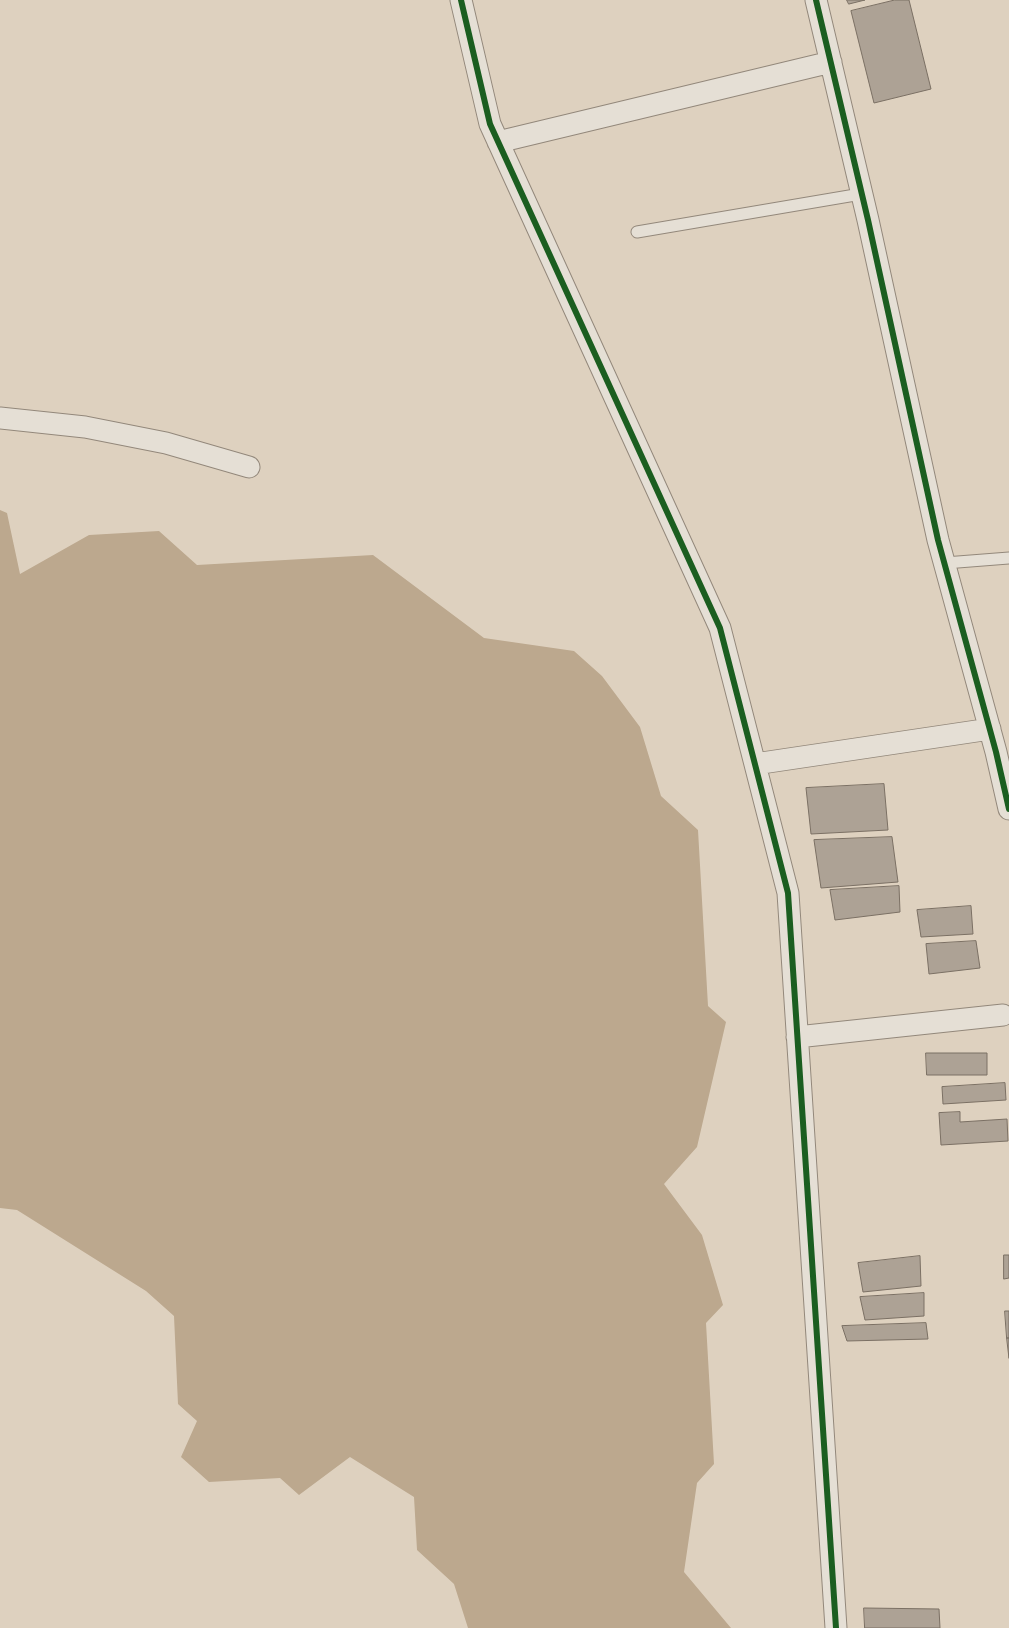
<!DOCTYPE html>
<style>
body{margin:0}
canvas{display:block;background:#ded1bf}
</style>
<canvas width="1009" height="1628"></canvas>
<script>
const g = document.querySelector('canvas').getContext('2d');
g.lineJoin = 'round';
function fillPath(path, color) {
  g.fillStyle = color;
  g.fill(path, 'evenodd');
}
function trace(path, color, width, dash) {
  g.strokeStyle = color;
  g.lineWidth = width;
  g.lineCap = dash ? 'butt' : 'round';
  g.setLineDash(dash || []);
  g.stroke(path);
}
fillPath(new Path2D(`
 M0,510L7,513L20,574L89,535L159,531L197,565L373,555L484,638L574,651L602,676L640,727L661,796L698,830L708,1006L726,1022L697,1147L664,1184L702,1235L723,1305L706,1323L714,1464L697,1483L684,1572L731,1628H468L454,1584L417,1550L414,1497L350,1457L299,1495L280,1478L209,1482L181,1457L197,1421L178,1404L174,1316L146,1291L17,1210L0,1208Z`), '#bca88e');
const building = new Path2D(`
 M847,0H865L849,4Z
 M895,0H909L931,89L874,103L851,11Z
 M884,784L888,830L811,834L806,788Z
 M892,837L898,882L821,888L814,840Z
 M899,886L900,912L835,920L830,890Z
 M971,906L973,934L921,937L917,910Z
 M976,941L980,968L929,974L926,944Z
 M926,1053H987V1075H927Z
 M1005,1083L1006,1100L943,1104L942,1087Z
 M960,1112V1122L1007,1119L1008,1141L941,1145L939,1113Z
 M1004,1255H1009V1278L1004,1279Z
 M920,1256L921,1286L863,1292L858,1263Z
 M924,1293V1316L865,1320L860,1297Z
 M1005,1311H1009V1338H1007Z
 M926,1323L928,1339L847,1341L842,1326Z
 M1007,1338H1009V1358Z
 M864,1608L939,1609L940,1628H865Z`);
fillPath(building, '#ada295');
trace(building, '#7b7064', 1);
const service = new Path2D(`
 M637,232L861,194
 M945,563L1009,558`);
const minor = new Path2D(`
 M461,0L490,124L720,628L788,893L836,1628
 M816,0L868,220L938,540L996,752L1009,809
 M498,142L831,62
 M0,418L85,427L166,443L249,467
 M755,764L990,729
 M797,1037L1003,1015`);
trace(service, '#93887b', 13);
trace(minor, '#93887b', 23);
trace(service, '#e5dfd5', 11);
trace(minor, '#e5dfd5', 21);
trace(new Path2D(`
 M461,0L490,124L720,628L788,893L836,1628
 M816,0L868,220L938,540L996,752L1009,809`), '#1b5e20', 6);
</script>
